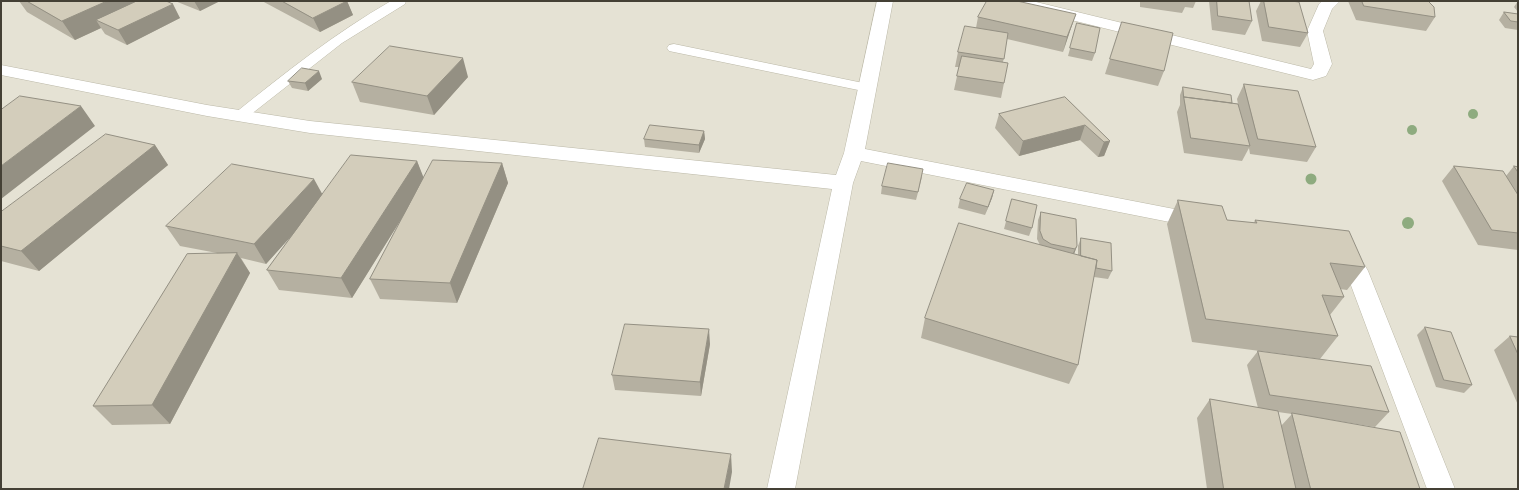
<!DOCTYPE html>
<style>
body{margin:0}
#map{position:relative;width:1519px;height:490px;overflow:hidden;background:#f2f0e5;font-family:"Fira Sans",sans-serif}
canvas{display:block}
.frame{position:absolute;inset:0;border:2px solid #444035;pointer-events:none}
</style>
<div id="map">
<canvas width="1519" height="490"></canvas>
<div class="frame"></div>
</div>
<script>
const g = document.querySelector('canvas').getContext('2d');
g.lineJoin = 'round';
function fillPath(path, color) {
  g.fillStyle = color;
  g.fill(path, 'evenodd');
}
function trace(path, color, width, dash) {
  g.strokeStyle = color;
  g.lineWidth = width;
  g.lineCap = dash ? 'butt' : 'round';
  g.setLineDash(dash || []);
  g.stroke(path);
}
fillPath(new Path2D(`
 M1,1H1518V489H1Z`), '#e5e2d4');
const lane = new Path2D(`
 M391,1H406L405,4L342,43L245,119L240,121L235,119L232,116L235,113C285,73 335,33 391,1Z
 M674,44L868,84L873,85L875,88L873,91L868,92L669,51L667,48L669,45Z`);
const street = new Path2D(`
 M877,1H893L865,149L1200,214L1208,216L1211,221L1208,226L1200,228L861,161L853,183L795,489H767L832,189L310,133L207,116L1,75V65L207,105L310,121L836,175L844,153Z
 M1005,1H1032L1311,69L1314,64L1307,31L1319,4L1322,1H1340L1332,9L1323,31L1332,64L1326,76L1313,80L1007,4Z
 M1340,245C1355,249 1361,258 1368,271L1455,489H1427L1346,272C1341,264 1333,261 1329,253L1332,247Z`);
trace(lane, '#bcb9a8', 1);
trace(street, '#bcb9a8', 1);
fillPath(lane, '#fff');
fillPath(street, '#fff');
g.fillStyle = '#8eab7f';
for (const [x, y, r] of [
 [1473,114,5],
 [1412,130,5],
 [1311,179,5.5],
 [1408,223,6]
]) {
  g.beginPath();
  g.arc(x, y, r, 0, 2 * Math.PI);
  g.fill();
}
fillPath(new Path2D(`
 M19,1H166L180,18L127,45L105,34L101,28L75,40L27,12Z
 M175,1H220L200,11Z
 M262,1H347L353,15L320,32Z
 M1140,1H1196L1193,8L1185,7L1182,13L1140,7Z
 M1209,1H1249L1252,21L1245,35L1212,30Z
 M1261,1H1291L1308,33L1300,47L1262,41L1256,11Z
 M1348,1H1428L1435,17L1426,31L1356,20Z
 M1518,1V12L1514,7Z
 M1504,12L1518,14V30L1505,28L1499,20Z
 M1076,14L1071,28L1063,52L1007,39L1003,62L1004,83L1001,98L954,90L959,67H955L958,52L976,28L978,17Z
 M1122,22L1164,71L1158,86L1105,74Z
 M1077,23L1095,53L1092,61L1068,56Z
 M468,77L434,115L360,102L352,82Z
 M322,79L308,91L292,88L288,81Z
 M1244,84L1316,147L1307,162L1250,154L1249,148L1242,161L1184,153L1177,112L1180,105V95L1183,87L1232,103L1238,104L1237,99Z
 M1065,97L1110,141L1104,156L1098,157L1080,140L1019,156L995,128L999,114Z
 M704,131L705,139L699,153L645,147L644,139Z
 M155,145L168,165L39,271L1,261V212Z
 M417,161L423,178L502,163L508,183L457,303L380,299L370,279L405,213L352,298L279,290L267,270L295,231L266,264L241,258L250,273L170,424L112,425L93,406L217,253L180,246L166,226L322,194Z
 M1454,166L1506,176L1514,166L1518,167V250L1478,245L1442,181Z
 M922,177L916,200L881,194L882,186Z
 M994,190L992,198L985,215L958,208L960,199Z
 M1012,199L1032,228L1029,236L1004,229Z
 M1178,200L1227,220L1254,223L1255,220L1365,267L1347,290L1340,289L1344,297L1330,315L1338,336L1320,359L1192,342L1167,224Z
 M1041,212L1077,246L1074,254L1078,255V246L1081,238L1112,271L1108,279L1094,277L1078,365L1069,384L921,338L925,318L1040,245L1037,239L1038,220Z
 M1425,327L1472,385L1464,393L1436,387L1417,335Z
 M1510,336L1518,337V405L1494,350Z
 M710,344L701,396L615,390L612,375Z
 M1258,351L1389,412L1375,427L1326,419L1420,489H1207L1197,418L1210,399L1258,408L1247,365ZM1278,412L1292,414L1281,426Z`), '#b5b0a1');
fillPath(new Path2D(`
 M107,1H149L96,20L101,28L75,40L62,21Z
 M194,1H220L200,11Z
 M347,1L353,15L320,32L313,18Z
 M173,4L180,18L127,45L118,30Z
 M1076,14L1071,28L1063,52L1067,37Z
 M463,58L468,77L434,115L427,96Z
 M319,71L322,79L308,91L305,83Z
 M81,106L95,126L1,199V166Z
 M1085,125L1080,140L1019,156L1023,141Z
 M704,131L705,139L699,153V145Z
 M1110,141L1104,156L1098,157L1104,142Z
 M155,145L168,165L39,271L21,251Z
 M417,161L425,181L352,298L341,278Z
 M502,163L508,183L457,303L450,283Z
 M314,179L325,199L266,264L254,244Z
 M994,190L992,198L985,215L988,207Z
 M1077,246L1074,254L1071,257L1075,249Z
 M237,253L250,273L170,424L152,405Z
 M709,329L710,344L701,396L700,382Z
 M731,454L732,472L729,489H724Z`), '#949083');
const building = new Path2D(`
 M27,1H107L62,21Z
 M137,1H166L173,4L118,30L96,20Z
 M282,1H347L313,18Z
 M987,1H1017L1076,14L1067,37L978,17Z
 M1217,1H1249L1252,21L1218,16Z
 M1264,1H1291L1299,2L1308,33L1269,27Z
 M1362,1H1428L1434,7L1435,17L1364,6Z
 M1504,12L1518,14V22L1511,21Z
 M1122,22L1173,33L1164,71L1110,59Z
 M1077,23L1100,28L1095,53L1070,48Z
 M965,26L1008,33L1004,59L958,52Z
 M390,46L463,58L427,96L352,82Z
 M962,56L1008,63L1004,83L957,76Z
 M302,68L319,71L305,83L288,81Z
 M1244,84L1298,91L1316,147L1258,139Z
 M1183,87L1231,95L1232,103L1184,97Z
 M20,96L81,106L1,166V110Z
 M1065,97L1110,141L1104,142L1085,125L1023,141L999,114Z
 M1184,97L1238,104L1250,146L1191,138Z
 M650,125L704,131L699,145L644,139Z
 M106,134L155,145L21,251L1,246V212Z
 M351,155L417,161L341,278L267,270Z
 M433,160L502,163L450,283L370,279Z
 M888,163L923,169L918,192L882,186Z
 M232,164L314,179L254,244L166,226Z
 M1454,166L1503,171L1518,195V233L1492,230Z
 M1514,166L1518,167V172Z
 M967,183L994,190L988,207L960,199Z
 M1012,199L1037,205L1032,228L1006,221Z
 M1178,200L1222,206L1227,220L1257,223L1255,220L1349,231L1365,267L1330,263L1344,297L1322,295L1338,336L1206,319Z
 M1041,212L1076,219L1077,246L1075,249L1051,244L1043,239L1040,231Z
 M959,223L1097,260L1078,365L925,318Z
 M1081,238L1111,243L1112,271L1096,268L1097,260L1081,256Z
 M237,253L152,405L93,406L187,254Z
 M625,324L709,329L700,382L612,375Z
 M1425,327L1451,332L1472,385L1444,380Z
 M1510,336L1518,337V354Z
 M1258,351L1371,366L1389,412L1270,395Z
 M1210,399L1278,411L1296,489H1224Z
 M1292,413L1400,432L1420,489H1311Z
 M599,438L731,454L724,489H583Z`);
fillPath(building, '#d3cdbb');
trace(building, '#949083', 1);
</script>
